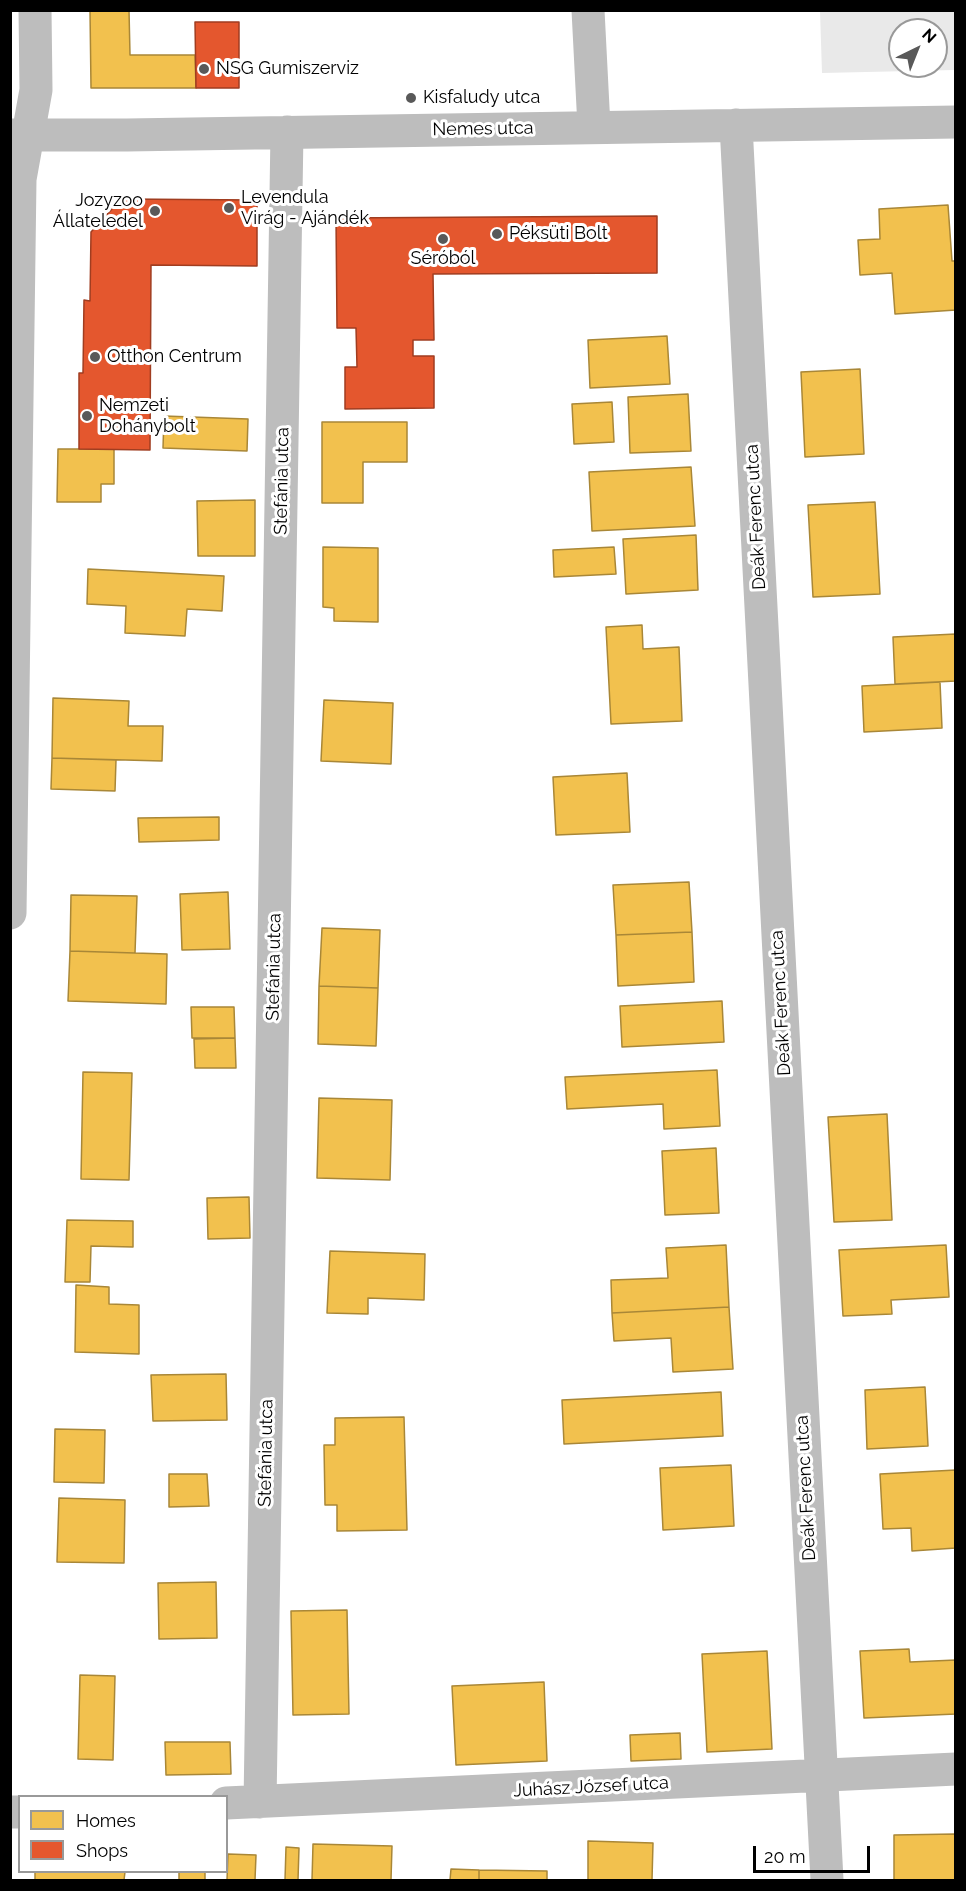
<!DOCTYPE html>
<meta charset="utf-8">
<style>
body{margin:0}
#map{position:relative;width:966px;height:1891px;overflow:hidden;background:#fff;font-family:Raleway,sans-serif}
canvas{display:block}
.frame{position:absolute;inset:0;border:12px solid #000;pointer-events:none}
.legend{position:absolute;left:18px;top:1795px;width:210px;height:78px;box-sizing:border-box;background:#fff;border:2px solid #999;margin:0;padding:8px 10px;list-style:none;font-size:18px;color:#000}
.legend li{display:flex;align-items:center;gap:12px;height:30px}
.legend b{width:30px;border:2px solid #999}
.north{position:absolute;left:888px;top:18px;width:60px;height:60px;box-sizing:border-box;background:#fff;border:2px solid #999;border-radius:50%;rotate:43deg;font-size:16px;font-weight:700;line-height:24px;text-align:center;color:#000}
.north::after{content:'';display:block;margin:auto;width:21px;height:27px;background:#595959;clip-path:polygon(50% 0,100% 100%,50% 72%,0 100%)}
.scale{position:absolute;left:753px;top:1846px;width:117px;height:27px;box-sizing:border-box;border:3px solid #000;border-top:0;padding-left:8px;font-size:18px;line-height:21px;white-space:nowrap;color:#000;-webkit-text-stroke:4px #fff;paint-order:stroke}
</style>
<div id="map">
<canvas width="966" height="1891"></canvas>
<div class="frame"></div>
<ul class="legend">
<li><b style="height:16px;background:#f2c14e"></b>Homes</li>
<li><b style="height:16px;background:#e4572e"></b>Shops</li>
</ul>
<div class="north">N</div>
<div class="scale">20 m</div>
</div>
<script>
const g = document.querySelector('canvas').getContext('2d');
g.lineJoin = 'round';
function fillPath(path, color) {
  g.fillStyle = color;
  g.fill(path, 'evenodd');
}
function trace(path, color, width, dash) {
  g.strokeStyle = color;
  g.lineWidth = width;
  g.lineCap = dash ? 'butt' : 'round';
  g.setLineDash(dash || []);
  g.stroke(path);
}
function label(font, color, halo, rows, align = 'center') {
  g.font = font + ' Raleway,sans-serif';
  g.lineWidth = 6;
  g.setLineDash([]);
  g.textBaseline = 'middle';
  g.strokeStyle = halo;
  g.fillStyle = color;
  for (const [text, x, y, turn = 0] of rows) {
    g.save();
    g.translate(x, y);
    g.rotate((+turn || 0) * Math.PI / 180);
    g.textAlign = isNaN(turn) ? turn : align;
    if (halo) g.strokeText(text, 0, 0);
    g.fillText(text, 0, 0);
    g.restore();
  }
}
fillPath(new Path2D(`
 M820,11H955V70L822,73ZM900,30H936V66H900Z`), '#e9e9e9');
const homes = new Path2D(`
 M90,10H129L130,55H195L196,88H91Z
 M948,205L952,261H956V310L895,314L892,273L860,275L858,240L880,239L879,209Z
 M667,336L670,384L590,388L588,340Z
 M860,369L864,454L805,457L801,372Z
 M688,394L691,451L630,453L628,397Z
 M612,402L614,442L574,444L572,404Z
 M164,416L248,419L247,451L163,448Z
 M322,422H407V462H363V503H322Z
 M58,449H114V484H101V502H57Z
 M691,467L695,526L592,531L589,472Z
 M255,500V556H198L197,501Z
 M875,502L880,594L813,597L808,505Z
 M696,535L698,590L626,594L623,539Z
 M323,547L378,548V622L334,621V608L323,607Z
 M614,547L616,574L554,577L553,550Z
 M88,569L224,576L222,611L187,609L185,636L125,633L126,606L87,604Z
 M642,625L643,649L679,647L682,721L611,724L606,627Z
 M956,634V681L895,684L893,637Z
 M940,682L942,728L864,732L862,686Z
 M53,698L129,701L128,726H163L162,761L52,758Z
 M324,700L393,703L391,764L321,761Z
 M52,758L116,760L115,791L51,789Z
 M627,773L630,832L556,835L553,777Z
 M219,817V840L139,842L138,818Z
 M689,882L692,932L616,935L613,885Z
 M228,892L230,949L182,950L180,894Z
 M71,895L137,896L135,953L70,951Z
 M322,928L380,930L378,988L319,986Z
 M692,932L694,982L618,986L616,935Z
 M70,951L167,954L166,1004L68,1001Z
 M319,986L378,988L376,1046L318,1044Z
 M722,1001L724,1042L622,1047L620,1006Z
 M191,1007H234L235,1038H192Z
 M235,1038L236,1068H195L194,1039Z
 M717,1070L720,1126L664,1129L663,1104L567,1109L565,1077Z
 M83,1072L132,1073L129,1180L81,1179Z
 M319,1098L392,1100L390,1180L317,1178Z
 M887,1114L892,1220L834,1222L828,1117Z
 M716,1148L719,1213L665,1215L662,1151Z
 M249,1197L250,1238L208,1239L207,1198Z
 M67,1220L133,1221V1247L91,1246L90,1282H65Z
 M726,1245L729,1307L612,1313L611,1280L668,1278L666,1248Z
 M946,1245L949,1297L891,1300L892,1314L843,1316L839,1250Z
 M330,1251L425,1254L424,1300L368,1298V1314L327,1313Z
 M76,1285L109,1287V1304L139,1305V1354L75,1352Z
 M729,1307L733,1369L673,1372L671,1338L614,1341L612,1313Z
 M226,1374L227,1420L153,1421L151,1375Z
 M925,1387L928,1446L867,1449L865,1390Z
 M721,1392L723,1436L564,1444L562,1400Z
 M404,1417L407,1530L337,1531V1505H325L324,1445H335V1418Z
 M55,1429L105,1430L104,1483L54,1482Z
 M731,1465L734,1526L663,1530L660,1468Z
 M956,1470V1548L912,1551L911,1528L883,1529L880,1474Z
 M169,1474H207L209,1506L169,1507Z
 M59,1498L125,1500L124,1563L57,1562Z
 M216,1582L217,1638L159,1639L158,1583Z
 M347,1610L349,1714L293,1715L291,1611Z
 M909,1649L910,1662L956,1660V1714L864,1718L860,1651Z
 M767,1651L772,1749L707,1752L702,1654Z
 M80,1675L115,1676L113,1760L78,1759Z
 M544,1682L547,1761L456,1765L452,1686Z
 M680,1733L681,1759L631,1761L630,1735Z
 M165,1742H230L231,1774L166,1775Z
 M955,1834V1880H894V1835Z
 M588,1841L653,1843L652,1880H588Z
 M313,1844L392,1846L391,1880H312Z
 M286,1847L299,1848L298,1880H285Z
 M228,1854L256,1855L255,1880H227Z
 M451,1869L479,1870V1880H450Z
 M479,1870L547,1871V1880H479Z
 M35,1872H125L124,1880H35Z
 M179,1872H205V1880H179Z`);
fillPath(homes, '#f2c14e');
trace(homes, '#a98737', 1.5);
const shops = new Path2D(`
 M195,22H239V88H196Z
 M121,199L257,200V266L151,265L150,450L79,449V373H83L84,300L90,301L91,232Z
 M657,216V273L433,274L434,340H413V356H434V408L345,409V367H357L356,328H337L336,218Z`);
fillPath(shops, '#e4572e');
trace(shops, '#a03d20', 1.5);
trace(new Path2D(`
 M588,10L594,127
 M736,125L827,1880
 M10,135H127L956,122
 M10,913L20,179L36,90L35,10
 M260,1802L287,132
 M226,1803L956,1769
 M10,1812H20`), '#bdbdbd', 33);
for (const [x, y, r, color] of [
 [204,69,6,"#595959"],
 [411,98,6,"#595959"],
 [229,208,6,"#595959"],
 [155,211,6,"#595959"],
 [497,234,6,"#595959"],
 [443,239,6,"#595959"],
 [95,357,6,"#595959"],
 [87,416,6,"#595959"]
]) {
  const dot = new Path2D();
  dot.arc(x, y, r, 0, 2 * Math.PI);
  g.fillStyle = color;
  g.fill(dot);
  trace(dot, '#fff', 2);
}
label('18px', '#000', '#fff', [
 ["NSG Gumiszerviz",216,69],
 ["Kisfaludy utca",423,98],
 ["Levendula",241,198],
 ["Virág - Ajándék",241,219],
 ["Jozyzoo",143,201,"right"],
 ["Állateledel",143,222,"right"],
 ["Péksüti Bolt",509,234],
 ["Séróból",443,259,"center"],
 ["Otthon Centrum",107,357],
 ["Nemzeti",99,406],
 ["Dohánybolt",99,427]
], 'left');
label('18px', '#000', '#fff', [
 ["Nemes utca",483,129,-1],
 ["Stefánia utca",282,481,-89],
 ["Deák Ferenc utca",756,517,-93],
 ["Stefánia utca",274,967,-89],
 ["Deák Ferenc utca",781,1003,-93],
 ["Stefánia utca",266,1453,-89],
 ["Deák Ferenc utca",806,1488,-93],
 ["Juhász József utca",591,1787,-3]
]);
</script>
